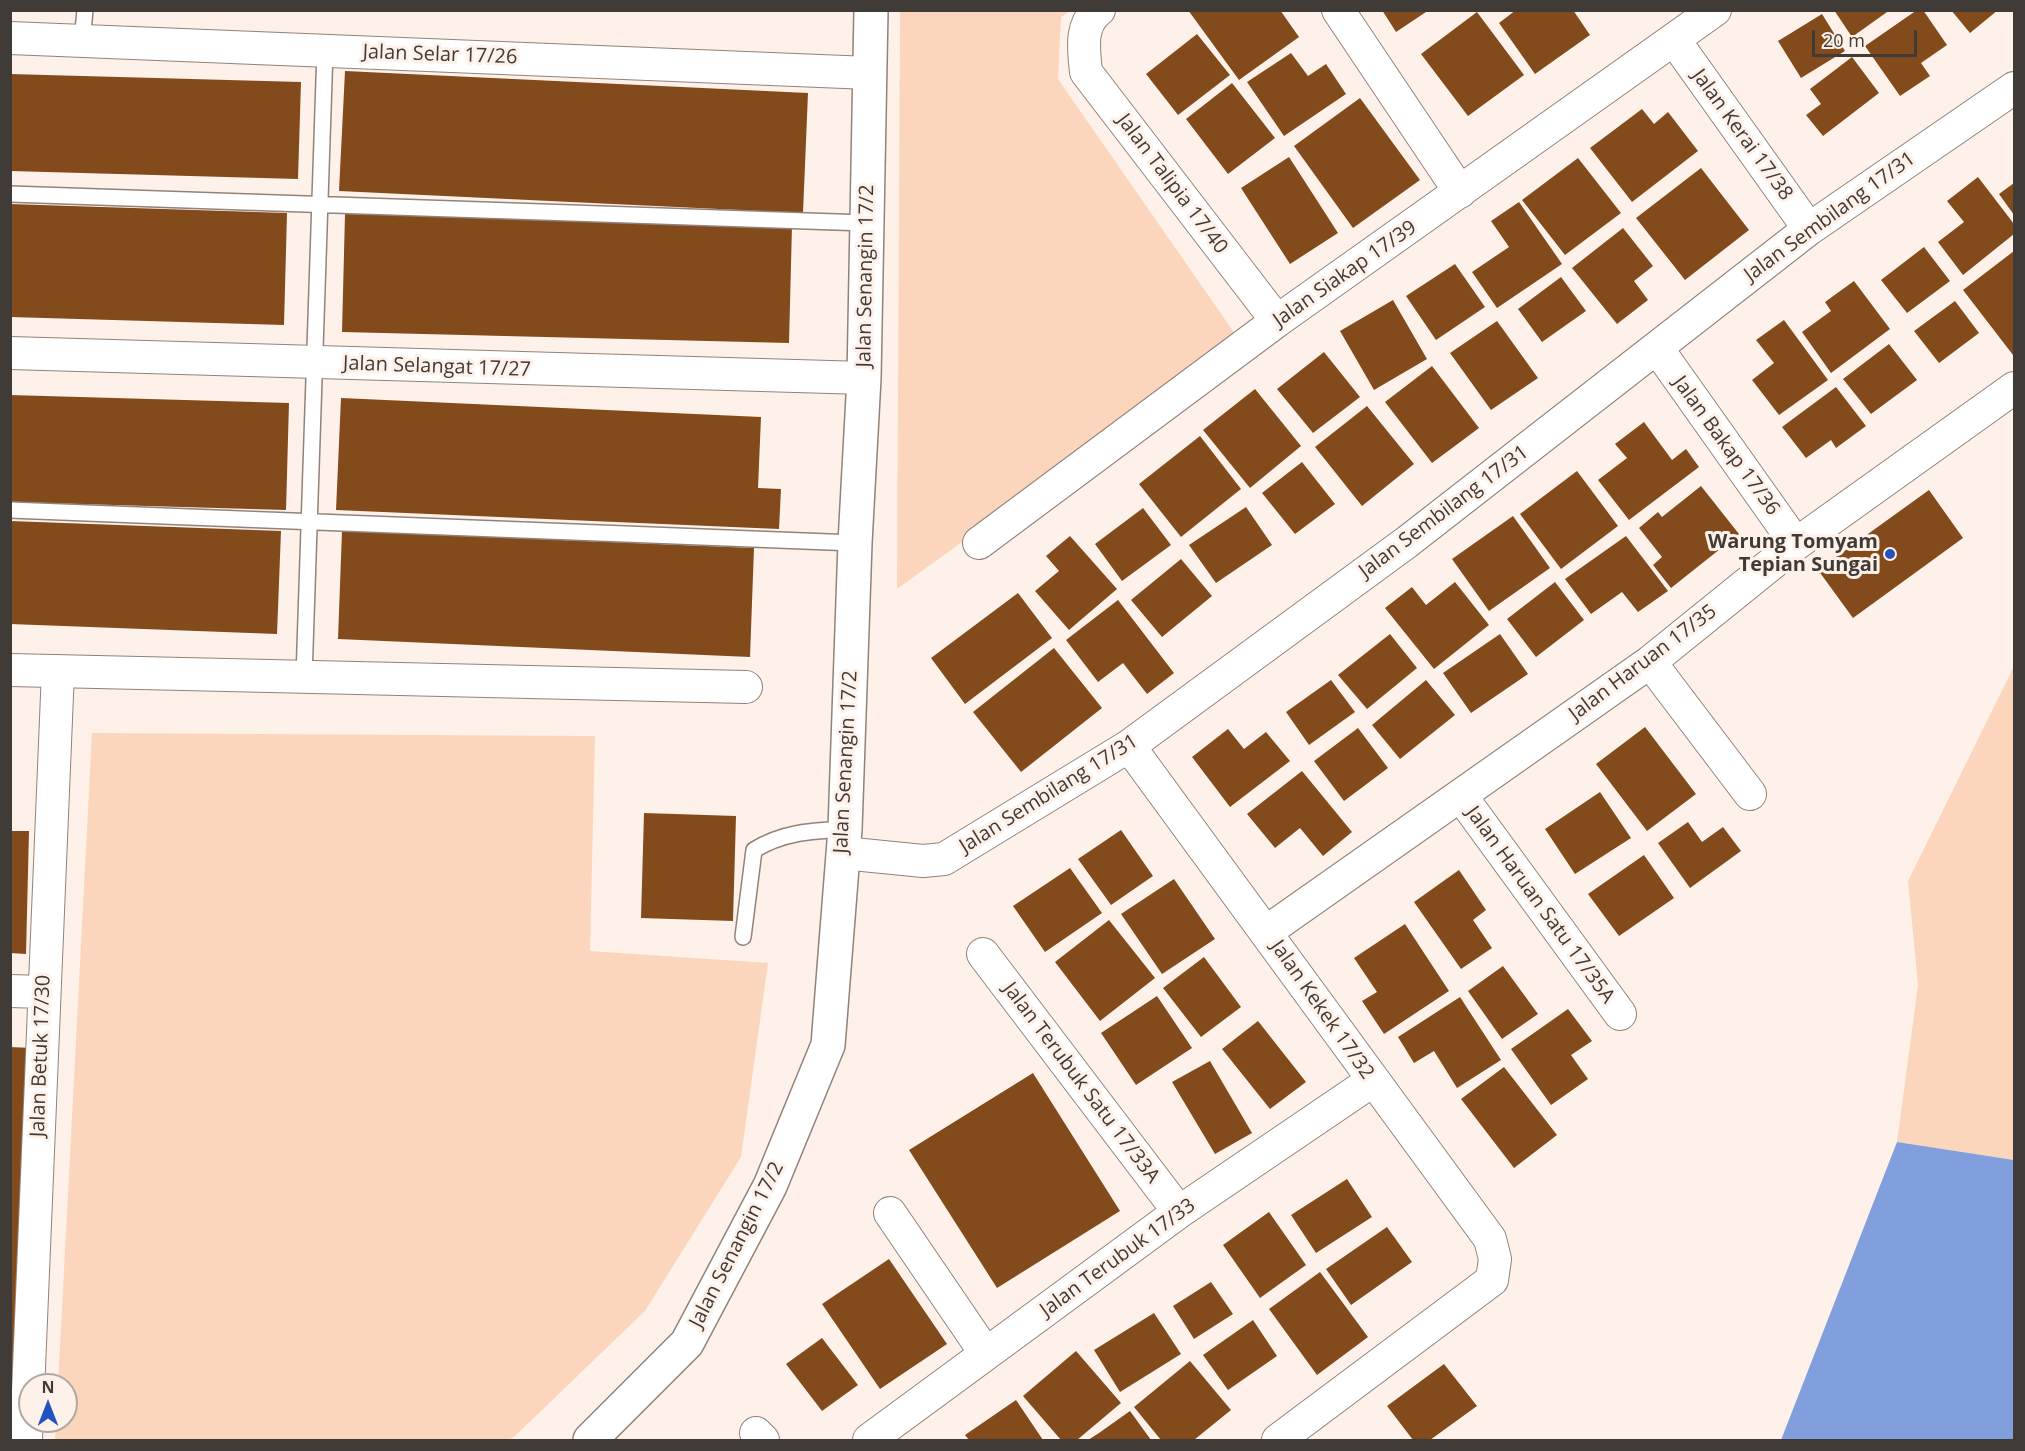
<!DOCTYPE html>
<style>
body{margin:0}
#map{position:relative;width:2025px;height:1451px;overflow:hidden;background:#fef1e9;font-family:"Open Sans",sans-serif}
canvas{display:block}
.frame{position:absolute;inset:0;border:12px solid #413b37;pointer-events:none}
.north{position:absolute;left:18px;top:1373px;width:60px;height:60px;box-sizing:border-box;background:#fef1e9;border:2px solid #b2a8a2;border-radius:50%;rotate:0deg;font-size:16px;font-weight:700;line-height:24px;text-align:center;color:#413b37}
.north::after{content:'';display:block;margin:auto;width:21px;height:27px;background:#2353c0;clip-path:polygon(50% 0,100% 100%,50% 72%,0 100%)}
.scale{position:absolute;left:1812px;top:30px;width:105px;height:27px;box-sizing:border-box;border:3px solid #413b37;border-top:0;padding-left:8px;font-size:18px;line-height:21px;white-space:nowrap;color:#413b37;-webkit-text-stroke:4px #fef1e9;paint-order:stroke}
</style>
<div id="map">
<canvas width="2025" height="1451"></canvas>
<div class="frame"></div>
<div class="north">N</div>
<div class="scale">20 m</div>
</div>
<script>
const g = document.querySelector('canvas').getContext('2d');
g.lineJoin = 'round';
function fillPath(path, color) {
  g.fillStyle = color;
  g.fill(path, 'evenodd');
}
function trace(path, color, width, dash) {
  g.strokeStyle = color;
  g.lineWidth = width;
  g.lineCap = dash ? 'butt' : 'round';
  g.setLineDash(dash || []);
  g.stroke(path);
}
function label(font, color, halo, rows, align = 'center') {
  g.font = font + ' "Open Sans",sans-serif';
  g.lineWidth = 6;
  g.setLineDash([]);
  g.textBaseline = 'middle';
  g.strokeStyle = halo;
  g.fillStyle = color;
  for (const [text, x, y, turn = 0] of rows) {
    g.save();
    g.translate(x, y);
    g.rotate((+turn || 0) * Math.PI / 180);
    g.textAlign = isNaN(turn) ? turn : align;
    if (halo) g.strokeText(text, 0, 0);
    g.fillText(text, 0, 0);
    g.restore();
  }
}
fillPath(new Path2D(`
 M900,11H1070L1061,17L1058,79L1240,341L897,589Z
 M2014,666V1160L1897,1142L1918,985L1908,881Z
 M92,733L595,736L590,951L768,963L741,1157L645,1311L514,1437L508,1440H55L56,1421H66V1385H58Z`), '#fcd6bc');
fillPath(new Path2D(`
 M1897,1142L2014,1160V1440H1781Z`), '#809fdc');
fillPath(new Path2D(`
 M1188,10H1280L1299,37L1239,80Z
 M1382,10H1429L1396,32Z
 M1516,10H1573L1590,35L1535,74L1499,23Z
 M1834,10H1890L1852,37Z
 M1917,10H1923L1947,45L1921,63L1930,76L1900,96L1865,46Z
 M1951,10H1998L1970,33Z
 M1477,12L1524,75L1468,116L1421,54Z
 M1822,14L1845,51L1801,78L1778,41Z
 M1197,34L1230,75L1178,115L1146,74Z
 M1291,53L1308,76L1326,64L1346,94L1284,136L1247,82Z
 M1852,57L1879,93L1823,136L1806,115L1821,104L1810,89Z
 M345,71L808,93L803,213L339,191Z
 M10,74L301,82L298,179L10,171Z
 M1232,83L1275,138L1228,174L1186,119Z
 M1360,98L1420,180L1353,228L1294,146Z
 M1642,109L1654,124L1668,112L1698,151L1632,202L1590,148Z
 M1289,157L1338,233L1290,264L1241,188Z
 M1578,158L1621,213L1565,255L1522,200Z
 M1701,168L1749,230L1685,280L1636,218Z
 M1978,177L2014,224V234L1963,275L1938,242L1964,222L1947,201Z
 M2014,183V215L1999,194Z
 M1519,202L1562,264L1497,308L1472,272L1509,247L1491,221Z
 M10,204L287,213L284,325L10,317Z
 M345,214L792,225L789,343L342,332Z
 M1623,228L1653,266L1634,281L1648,300L1617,324L1572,268Z
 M1924,247L1950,281L1907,313L1881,280Z
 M2014,251V354L2013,355L1963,290Z
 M1455,264L1485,307L1436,340L1406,296Z
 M1561,277L1586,311L1542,342L1518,309Z
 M1854,281L1890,329L1831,373L1802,332L1831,311L1825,302Z
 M1393,300L1427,359L1374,390L1340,331Z
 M1955,301L1979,333L1939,363L1914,331Z
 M1784,320L1828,380L1779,415L1752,380L1774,363L1756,340Z
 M1497,321L1538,378L1491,410L1450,353Z
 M1889,344L1917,380L1871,414L1843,379Z
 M1324,352L1360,397L1313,433L1277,389Z
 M1432,366L1479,428L1432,463L1385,402Z
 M1836,387L1866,426L1836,448L1831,440L1806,458L1782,427Z
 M1255,389L1301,446L1250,488L1203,430Z
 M10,395L289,403L286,510L10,502Z
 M341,398L761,417L758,488L781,489L779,529L336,510Z
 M1367,406L1414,464L1362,506L1315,447Z
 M1644,422L1672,460L1686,449L1699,467L1629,520L1598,480L1627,458L1615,444Z
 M1200,436L1241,489L1181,537L1139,484Z
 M1302,462L1335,504L1295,534L1262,493Z
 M1577,471L1618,526L1561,569L1520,514Z
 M1701,486L1739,534L1671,588L1653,565L1662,557L1639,528L1658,512L1662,517Z
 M1929,490L1963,538L1853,618L1818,570Z
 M1246,507L1272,545L1216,583L1189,545Z
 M1143,508L1171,545L1122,581L1095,544Z
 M1513,516L1550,568L1489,611L1452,559Z
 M10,521L281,531L277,634L10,624Z
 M342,531L754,548L750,657L338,639Z
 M1070,536L1117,589L1069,630L1035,591L1059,571L1046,556Z
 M1626,536L1668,591L1638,612L1622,592L1591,614L1565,579Z
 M1181,559L1212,596L1162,637L1131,600Z
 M1455,582L1489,625L1434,669L1385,608L1412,587L1426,605Z
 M1555,582L1584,620L1536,657L1507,619Z
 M1018,593L1052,638L965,704L931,658Z
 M1118,600L1174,673L1147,694L1123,663L1098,682L1066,640Z
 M1390,634L1417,668L1367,709L1338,675Z
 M1500,634L1528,674L1471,713L1443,673Z
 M1054,648L1102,708L1021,772L973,712Z
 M1331,680L1355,712L1309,745L1286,712Z
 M1426,680L1455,715L1400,759L1372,725Z
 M1645,727L1696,794L1647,831L1596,764Z
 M1358,728L1388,768L1344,801L1314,761Z
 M1228,729L1244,749L1266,732L1290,761L1230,807L1192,757Z
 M1302,771L1352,832L1323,856L1300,828L1275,848L1247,814Z
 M1600,792L1631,838L1575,874L1545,829Z
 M644,813L736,816L733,921L641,918Z
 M1688,822L1702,842L1723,827L1741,851L1690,888L1658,843Z
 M1121,830L1153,876L1111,905L1078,859Z
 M10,831H29L26,954L10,953Z
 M1644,855L1674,898L1619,936L1588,894Z
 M1070,868L1102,913L1045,952L1013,906Z
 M1459,870L1486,910L1473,920L1492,948L1461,969L1414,902Z
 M1174,879L1215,939L1162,974L1121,914Z
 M1109,920L1155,978L1100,1021L1055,962Z
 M1405,924L1449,991L1384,1034L1362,1001L1377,992L1354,958Z
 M1204,957L1241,1007L1201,1037L1163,988Z
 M1503,966L1538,1014L1502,1039L1468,991Z
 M1157,996L1192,1048L1136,1085L1101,1033Z
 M1460,997L1501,1060L1457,1088L1434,1051L1414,1063L1398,1037Z
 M1568,1009L1592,1041L1571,1055L1588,1079L1551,1105L1511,1049Z
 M1258,1021L1306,1082L1270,1109L1222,1049Z
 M10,1047L32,1048L13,1440H10Z
 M1210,1061L1252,1133L1215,1154L1172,1082Z
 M1504,1067L1557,1135L1514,1168L1461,1099Z
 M1033,1073L1120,1211L997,1288L909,1150Z
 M1347,1179L1372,1217L1316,1253L1291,1215Z
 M1269,1212L1306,1265L1260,1298L1223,1245Z
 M1387,1227L1412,1262L1351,1305L1326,1269Z
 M889,1259L947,1344L880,1389L822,1304Z
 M1320,1272L1368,1337L1317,1375L1269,1309Z
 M1211,1282L1233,1314L1194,1339L1173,1306Z
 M1154,1313L1181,1354L1120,1392L1094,1350Z
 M1253,1320L1277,1356L1228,1390L1203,1355Z
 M822,1338L858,1385L822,1411L786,1364Z
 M1076,1351L1121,1403L1077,1440H1061L1023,1396Z
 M1190,1361L1231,1410L1194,1440H1161L1134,1407Z
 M1444,1364L1477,1406L1430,1440H1413L1387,1406Z
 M1016,1400L1043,1440H969L965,1435Z
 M1130,1411L1151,1440H1088L1099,1433Z`), '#834b1c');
const service = new Path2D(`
 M82,41L85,10
 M10,194L866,223
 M10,510L855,543
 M304,677L325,50
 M743,937L754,850C783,832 811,831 845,829`);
const minor = new Path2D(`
 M1099,10C1079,25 1084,51 1086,72L1277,321
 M1338,10L1460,192
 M10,38L869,73
 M1675,41L1809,229
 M1657,348L1796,544
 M10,353L864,378
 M979,543L1277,321L1715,10
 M1650,662L1750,794
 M10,670L746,687
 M1129,746L1490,1239L1495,1259L1492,1280L1278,1440
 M1461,796L1620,1014
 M843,853L923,861L944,859L1129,746L1407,542L1809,229L2014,88
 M1266,932L1650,662L1796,544L2014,388
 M983,954L1179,1212
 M10,991L43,992
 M890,1213L986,1354
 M756,1433L763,1440
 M26,1440L58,671
 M869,1440L1179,1212L1372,1081`);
const tertiary = new Path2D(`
 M590,1440L687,1343L770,1186L828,1045L845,829L855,543L864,378L871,10`);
trace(service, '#91837a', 18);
trace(minor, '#91837a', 34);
trace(tertiary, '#91837a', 36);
trace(service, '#fff', 15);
trace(minor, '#fff', 32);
trace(tertiary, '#fff', 33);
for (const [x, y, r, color] of [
 [1890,554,6,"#2353c0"]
]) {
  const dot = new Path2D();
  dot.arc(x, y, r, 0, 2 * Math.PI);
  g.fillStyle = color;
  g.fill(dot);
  trace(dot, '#fef1e9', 2);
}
label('20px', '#413b37', '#fef1e9', [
 ["Jalan Selar 17/26",440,55,2],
 ["Jalan Kerai 17/38",1742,135,54],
 ["Jalan Talipia 17/40",1172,184,53],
 ["Jalan Sembilang 17/31",1830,217,-36],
 ["Jalan Siakap 17/39",1345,274,-35],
 ["Jalan Senangin 17/2",866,276,-89],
 ["Jalan Selangat 17/27",437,367,2],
 ["Jalan Bakap 17/36",1726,446,54],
 ["Jalan Sembilang 17/31",1444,512,-37],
 ["Jalan Haruan 17/35",1643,663,-37],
 ["Jalan Senangin 17/2",846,762,-87],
 ["Jalan Sembilang 17/31",1049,794,-32],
 ["Jalan Haruan Satu 17/35A",1540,905,54],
 ["Jalan Kekek 17/32",1322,1010,55],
 ["Jalan Betuk 17/30",41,1056,-88],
 ["Jalan Terubuk Satu 17/33A",1081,1083,53],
 ["Jalan Senangin 17/2",737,1245,-63],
 ["Jalan Terubuk 17/33",1118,1258,-36]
]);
label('bold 20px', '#413b37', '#fef1e9', [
 ["Warung Tomyam",1878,542],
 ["Tepian Sungai",1878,565]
], 'right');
</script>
